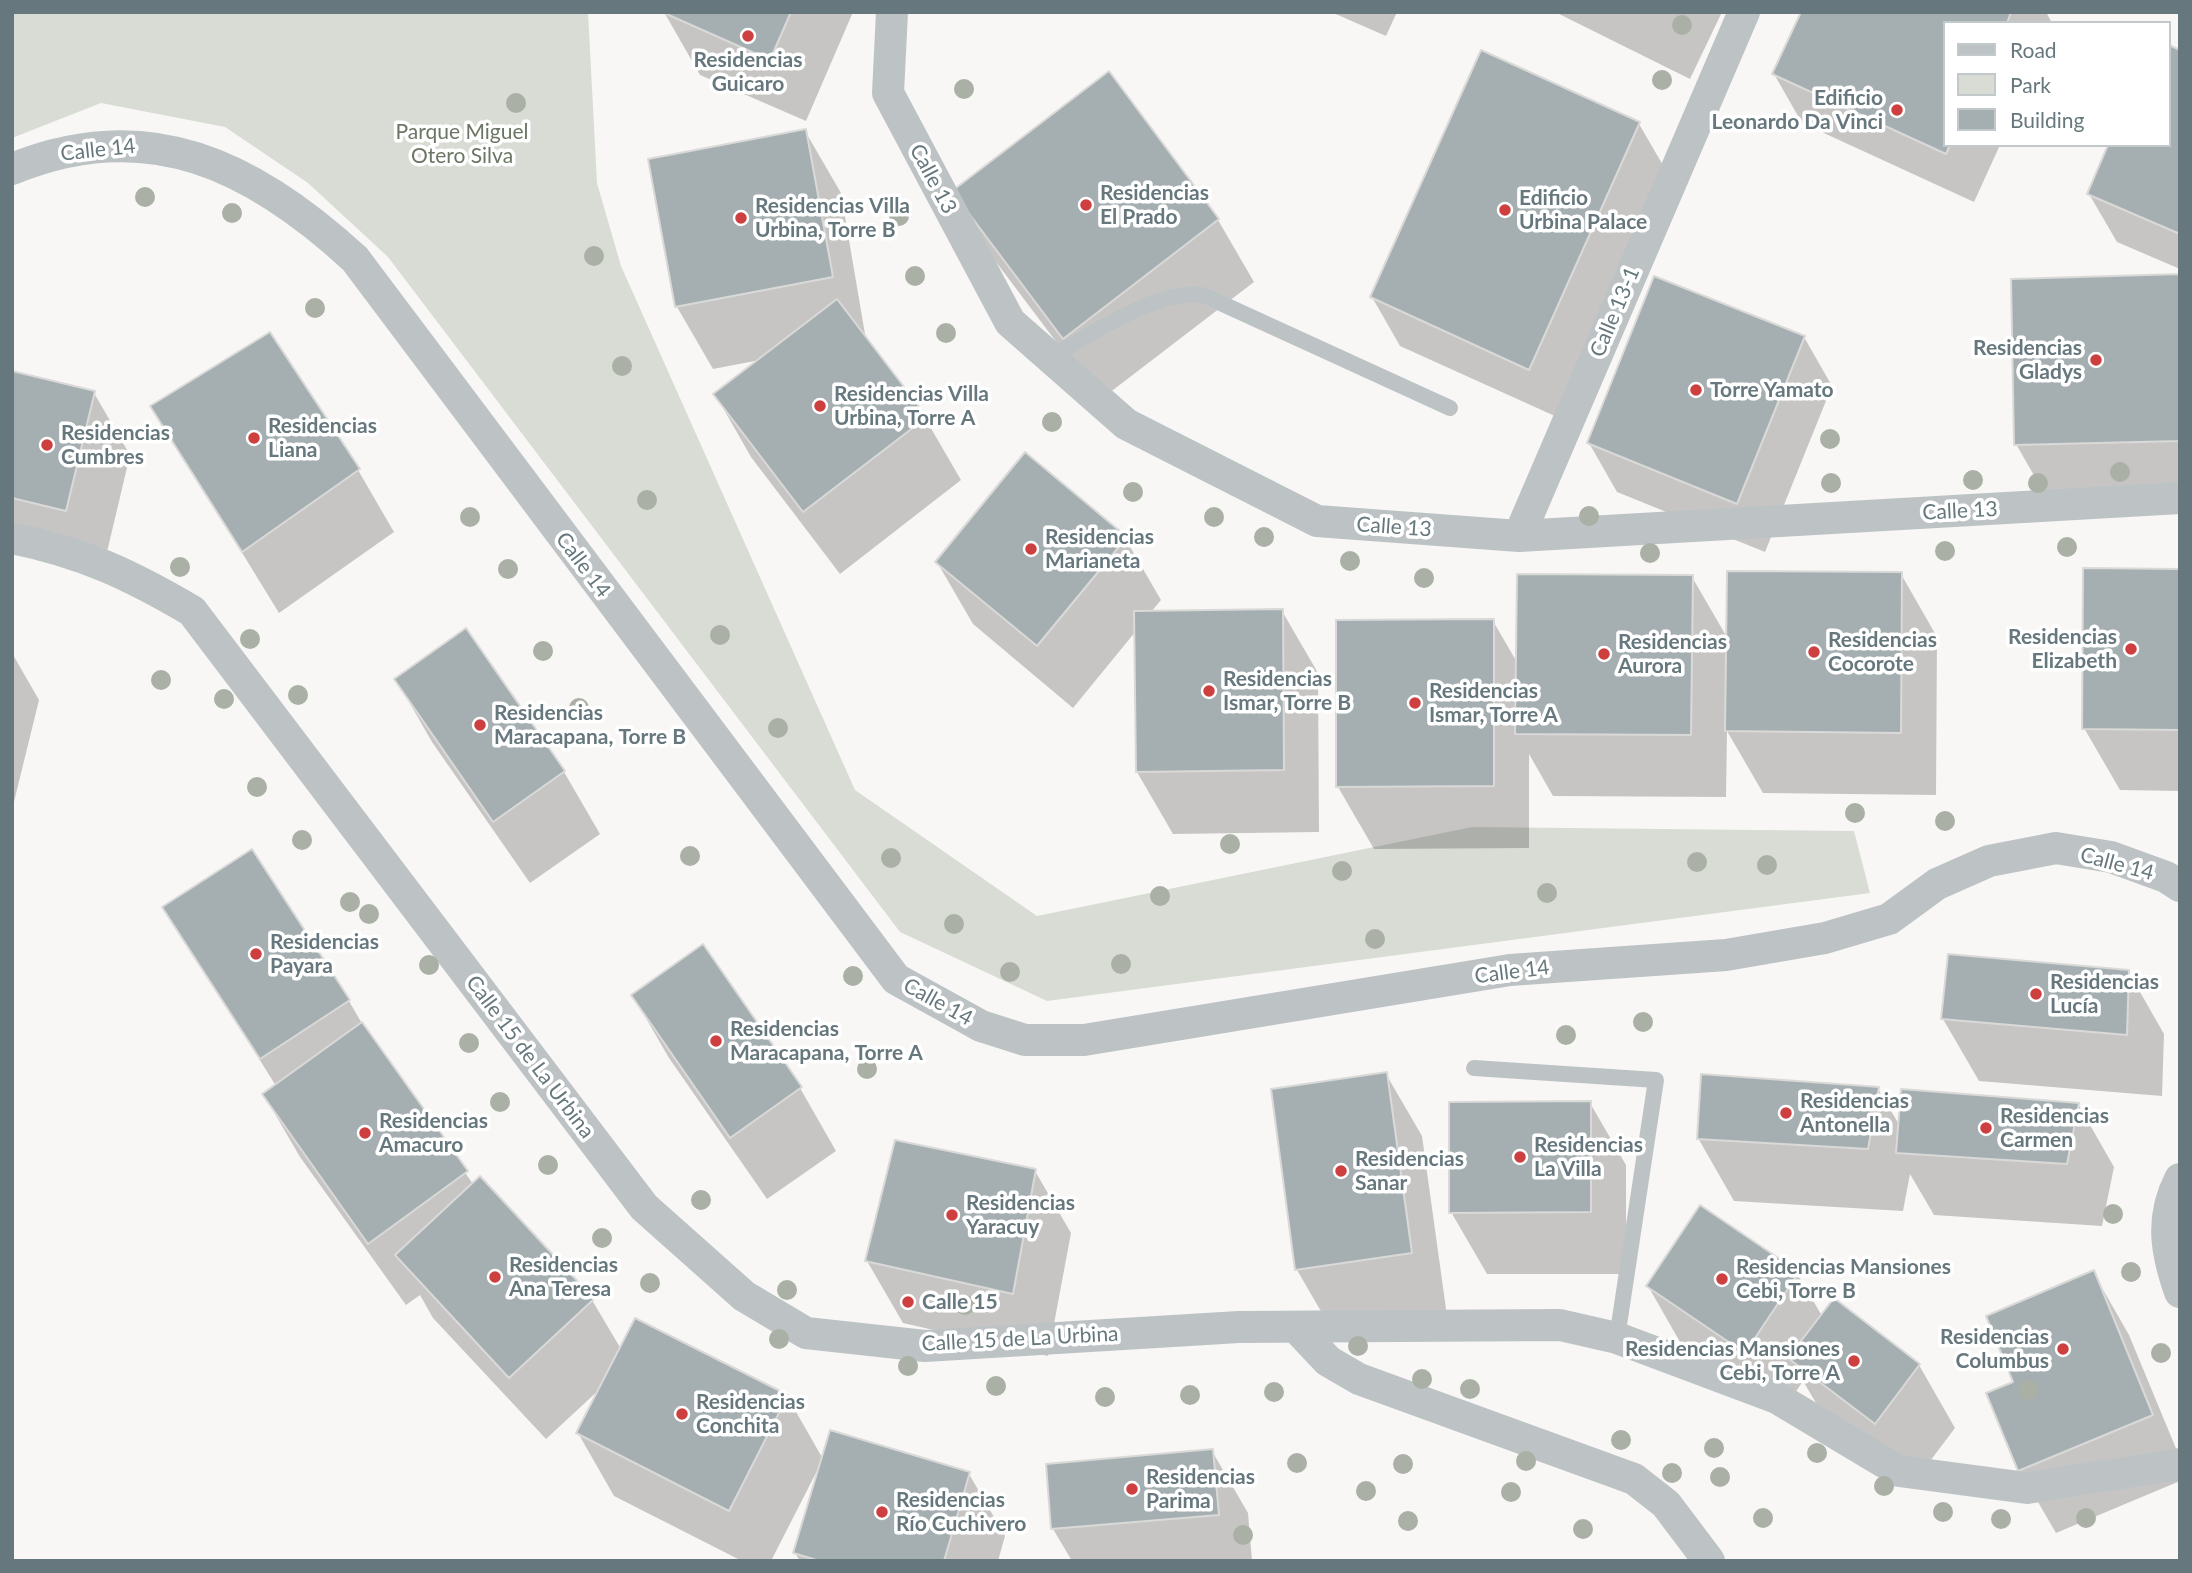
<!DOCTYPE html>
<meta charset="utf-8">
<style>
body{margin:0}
#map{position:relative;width:2192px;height:1573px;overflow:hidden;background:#f8f7f5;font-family:Lato,sans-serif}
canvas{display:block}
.frame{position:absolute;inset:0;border:14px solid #66787d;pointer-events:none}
.legend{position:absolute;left:1943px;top:21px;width:228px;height:126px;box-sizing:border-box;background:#fff;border:2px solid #c2c9cb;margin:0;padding:9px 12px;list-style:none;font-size:21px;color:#66787d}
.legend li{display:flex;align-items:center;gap:14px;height:35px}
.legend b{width:35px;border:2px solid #c2c9cb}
</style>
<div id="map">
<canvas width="2192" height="1573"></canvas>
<div class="frame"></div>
<ul class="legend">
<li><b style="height:9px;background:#bdc3c5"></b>Road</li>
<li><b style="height:19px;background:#d9dcd5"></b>Park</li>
<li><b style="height:19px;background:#a5afb2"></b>Building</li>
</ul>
</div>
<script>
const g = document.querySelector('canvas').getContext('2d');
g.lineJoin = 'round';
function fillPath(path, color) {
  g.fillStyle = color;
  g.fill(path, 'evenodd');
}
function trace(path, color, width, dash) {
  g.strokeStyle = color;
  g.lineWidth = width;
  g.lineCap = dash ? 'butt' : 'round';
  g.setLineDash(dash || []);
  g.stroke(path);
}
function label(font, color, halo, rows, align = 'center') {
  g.font = font + ' Lato,sans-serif';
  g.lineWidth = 7;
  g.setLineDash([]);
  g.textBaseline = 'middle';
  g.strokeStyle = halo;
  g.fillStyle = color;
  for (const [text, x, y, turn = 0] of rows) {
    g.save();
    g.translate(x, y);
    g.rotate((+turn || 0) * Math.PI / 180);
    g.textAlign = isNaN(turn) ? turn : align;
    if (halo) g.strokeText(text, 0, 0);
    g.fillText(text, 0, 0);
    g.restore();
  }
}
fillPath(new Path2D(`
 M12,12H588L597,183L621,266L855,790L1037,916L1472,827L1854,831L1870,893L1047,1001L900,932L388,257L308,183L225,127L101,103L12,138Z`), '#d9dcd5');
fillPath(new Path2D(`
 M664,12H853L806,121L700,75Z
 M1331,12H1397L1386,36Z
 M1555,12H1722L1690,79Z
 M1803,12H2046L2052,23H1945V145H2000L1974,202L1802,123L1774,74Z
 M2180,51V269L2117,242L2089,194L2169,145Z
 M1639,124L1667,172L1557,417L1400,346L1372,297Z
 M805,131L841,193L866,340L925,418L961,480L840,574L751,457L715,394L760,360L713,369L677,307L650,161Z
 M954,192L1218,220L1254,282L1100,400L990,254Z
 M2180,276V504L2052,507L2016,444Z
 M1804,337L1832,386L1765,552L1617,492L1589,443Z
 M12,373L94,393L130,455L102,573L12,551Z
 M152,406L358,470L394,532L279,613Z
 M1125,538L1161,600L1151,612L1282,611L1318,673L1319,832L1173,834L1137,772L1136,631L1073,708L973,624L937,562Z
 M2180,571V791L2120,790L2084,728Z
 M1901,574L1937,637L1936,795L1763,793L1727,731L1726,797L1553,796L1529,754V848L1374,849L1338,787L1493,621L1518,664L1692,577L1728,639Z
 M466,630L564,772L600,834L530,883L432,742L396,679Z
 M12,653L39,700L12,810Z
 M165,908L349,1001L368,1034L473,1184L592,1300L621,1349L787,1396L823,1459L969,1474L1005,1536L998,1561H800L795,1553L819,1467L771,1561H742L614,1496L578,1433L601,1388L546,1439L433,1318L420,1295L406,1305L300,1157L264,1095L276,1086Z
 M703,947L800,1088L836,1151L767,1199L669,1058L633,996Z
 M2128,971L2164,1034L2162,1096L1979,1081L1943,1019Z
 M1386,1074L1422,1136L1447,1316L1333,1332L1297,1270Z
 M1878,1089L1900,1126L2078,1104L2114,1167L2102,1226L1934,1215L1910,1174L1903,1211L1734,1201L1698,1138Z
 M1590,1103L1626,1165V1274H1487L1451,1212Z
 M1035,1171L1071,1233L1048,1356L903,1323L867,1261Z
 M2093,1272L2129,1335L2180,1458V1481L2056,1533L2020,1471L1988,1394L2015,1383Z
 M1797,1273L1822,1316L1834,1300L1919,1365L1955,1428L1912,1485L1826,1420L1803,1381L1781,1414L1684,1349L1648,1286Z
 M1212,1451L1248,1513L1252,1561H1072L1053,1529Z`), '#0003');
const building = new Path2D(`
 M662,12H791L770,60Z
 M1801,12H2011L2007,23H1945V145H1950L1946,154L1772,74Z
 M2169,45L2180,50V234L2087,194L2108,145H2169Z
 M1481,50L1640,122L1529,370L1370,297Z
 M1109,71L1219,219L1063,339L952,191Z
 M806,129L833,277L675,307L648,159Z
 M2180,274V441L2014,445L2011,279Z
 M1654,276L1805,336L1737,504L1587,443Z
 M837,299L927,417L803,512L713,394Z
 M270,332L360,469L242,552L150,406Z
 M12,371L95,391L66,511L12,498Z
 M1025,452L1127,537L1037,646L935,562Z
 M2083,568L2180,569V730L2082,729Z
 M1727,571L1902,572L1901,733L1725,731Z
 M1517,574L1693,575L1691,735L1515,734Z
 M1283,609L1284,770L1136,772L1134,611Z
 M1494,619V786L1336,787V620Z
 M466,628L565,771L493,822L394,679Z
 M252,849L350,1000L260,1059L162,907Z
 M703,944L802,1087L730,1138L631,995Z
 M1948,954L2129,970L2127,1035L1941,1019Z
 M362,1022L468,1171L368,1244L262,1094Z
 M1387,1072L1412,1253L1295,1270L1271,1089Z
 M1701,1074L1879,1087L1868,1149L1697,1139Z
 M1901,1089L2079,1103L2067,1164L1896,1153Z
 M1591,1101V1212L1449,1213V1102Z
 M895,1140L1036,1169L1013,1294L865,1261Z
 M480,1176L594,1299L509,1378L395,1255Z
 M1700,1205L1799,1272L1745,1353L1646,1286Z
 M2094,1270L2153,1415L2018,1471L1986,1393L2013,1382L1986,1316Z
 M1834,1298L1920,1364L1875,1424L1788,1358Z
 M635,1318L788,1395L729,1511L576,1433Z
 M830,1430L970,1472L944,1561H820L793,1553Z
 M1213,1449L1219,1515L1051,1529L1046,1464Z`);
fillPath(building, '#a5afb2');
trace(building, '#d9d9d8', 2);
trace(new Path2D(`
 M1050,357C1092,335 1155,289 1203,295L1450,408
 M1474,1068L1656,1080L1617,1338`), '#bdc3c5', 16);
trace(new Path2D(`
 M892,12L888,93L1010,322L1126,424L1317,521L1519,536L2180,498
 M12,169C148,113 254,166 355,259L896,979L981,1026L1025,1040H1084L1510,970L1726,955L1825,938L1889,919L1937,884L1989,861L2056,848L2111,857L2166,877L2180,886
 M1519,536L1744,12
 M12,538C82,552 131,575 192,611L644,1207L744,1296L806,1333L925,1346L1239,1327L1560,1325L1617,1338L1777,1398L1899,1471L2027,1488L2180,1464
 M2180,1179C2160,1218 2166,1252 2180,1292
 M1296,1327L1328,1361L1359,1379L1634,1479L1666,1504L1709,1561`), '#bdc3c5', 32);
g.fillStyle = '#aab0a5';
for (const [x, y] of [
 [1682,25],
 [1662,80],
 [964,89],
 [516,103],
 [145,197],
 [232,213],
 [899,216],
 [594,256],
 [915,276],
 [315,308],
 [946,333],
 [622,366],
 [1052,422],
 [1830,439],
 [2120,472],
 [1973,480],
 [1831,483],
 [2038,483],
 [1133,492],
 [647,500],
 [1589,516],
 [470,517],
 [1214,517],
 [1264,537],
 [2067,547],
 [1945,551],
 [1650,553],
 [1350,561],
 [180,567],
 [508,569],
 [1424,578],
 [720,635],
 [250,639],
 [543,651],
 [161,680],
 [298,695],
 [224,699],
 [579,708],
 [778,728],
 [257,787],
 [1855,813],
 [1945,821],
 [302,840],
 [1230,844],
 [690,856],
 [891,858],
 [1697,862],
 [1767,865],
 [1342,871],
 [1547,893],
 [1160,896],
 [350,902],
 [369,914],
 [954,924],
 [1375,939],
 [1121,964],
 [429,965],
 [1010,972],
 [853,976],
 [1643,1022],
 [1566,1035],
 [469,1043],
 [867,1069],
 [500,1102],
 [548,1165],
 [701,1200],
 [2113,1214],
 [602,1238],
 [2131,1272],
 [650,1283],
 [787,1290],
 [965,1305],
 [779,1339],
 [1358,1346],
 [2161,1353],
 [908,1366],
 [1422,1379],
 [996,1386],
 [1470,1389],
 [2028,1390],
 [1274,1392],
 [1190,1395],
 [1105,1397],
 [1621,1440],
 [1714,1448],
 [1817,1453],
 [1526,1461],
 [1297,1463],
 [1403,1464],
 [1672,1473],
 [1720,1477],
 [1884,1486],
 [1366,1491],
 [1511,1492],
 [1943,1512],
 [1763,1518],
 [2086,1518],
 [2001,1519],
 [1408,1521],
 [1583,1529],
 [1243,1535]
]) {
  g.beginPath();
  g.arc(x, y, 10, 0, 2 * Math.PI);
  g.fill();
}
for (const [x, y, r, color] of [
 [748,36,7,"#ce403f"],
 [1897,110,7,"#ce403f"],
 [1086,205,7,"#ce403f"],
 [1505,210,7,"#ce403f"],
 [741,218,7,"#ce403f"],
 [2096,360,7,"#ce403f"],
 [1696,390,7,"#ce403f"],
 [820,406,7,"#ce403f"],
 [254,438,7,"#ce403f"],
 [47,445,7,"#ce403f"],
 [1031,549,7,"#ce403f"],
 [2131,649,7,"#ce403f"],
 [1814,652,7,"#ce403f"],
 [1604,654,7,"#ce403f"],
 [1209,691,7,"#ce403f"],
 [1415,703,7,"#ce403f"],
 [480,725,7,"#ce403f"],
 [256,954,7,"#ce403f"],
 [2036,994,7,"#ce403f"],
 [716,1041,7,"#ce403f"],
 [1786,1113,7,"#ce403f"],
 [1986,1128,7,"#ce403f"],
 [365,1133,7,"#ce403f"],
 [1520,1157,7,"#ce403f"],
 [1341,1171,7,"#ce403f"],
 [952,1215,7,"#ce403f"],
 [495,1277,7,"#ce403f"],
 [1722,1279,7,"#ce403f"],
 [908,1302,7,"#ce403f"],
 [2063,1349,7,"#ce403f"],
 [1854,1361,7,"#ce403f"],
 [682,1414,7,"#ce403f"],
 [1132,1489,7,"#ce403f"],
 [882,1512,7,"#ce403f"]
]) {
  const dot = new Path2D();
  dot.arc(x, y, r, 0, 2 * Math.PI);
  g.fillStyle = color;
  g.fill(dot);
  trace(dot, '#fff', 2.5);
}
label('bold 21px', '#66787d', '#fff', [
 ["Residencias",748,60,"center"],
 ["Guicaro",748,84,"center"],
 ["Edificio",1883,98,"right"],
 ["Leonardo Da Vinci",1883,122,"right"],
 ["Residencias",1100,193],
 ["El Prado",1100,217],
 ["Edificio",1519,198],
 ["Urbina Palace",1519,222],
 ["Residencias Villa",755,206],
 ["Urbina, Torre B",755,230],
 ["Residencias",2082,348,"right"],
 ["Gladys",2082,372,"right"],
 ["Torre Yamato",1710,390],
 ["Residencias Villa",834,394],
 ["Urbina, Torre A",834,418],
 ["Residencias",268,426],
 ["Liana",268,450],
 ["Residencias",61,433],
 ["Cumbres",61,457],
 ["Residencias",1045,537],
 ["Marianeta",1045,561],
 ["Residencias",2117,637,"right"],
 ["Elizabeth",2117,661,"right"],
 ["Residencias",1828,640],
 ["Cocorote",1828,664],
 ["Residencias",1618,642],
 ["Aurora",1618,666],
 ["Residencias",1223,679],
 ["Ismar, Torre B",1223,703],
 ["Residencias",1429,691],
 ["Ismar, Torre A",1429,715],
 ["Residencias",494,713],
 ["Maracapana, Torre B",494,737],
 ["Residencias",270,942],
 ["Payara",270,966],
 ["Residencias",2050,982],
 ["Lucía",2050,1006],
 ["Residencias",730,1029],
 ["Maracapana, Torre A",730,1053],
 ["Residencias",1800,1101],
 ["Antonella",1800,1125],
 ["Residencias",2000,1116],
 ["Carmen",2000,1140],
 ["Residencias",379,1121],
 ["Amacuro",379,1145],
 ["Residencias",1534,1145],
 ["La Villa",1534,1169],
 ["Residencias",1355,1159],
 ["Sanar",1355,1183],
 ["Residencias",966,1203],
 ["Yaracuy",966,1227],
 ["Residencias",509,1265],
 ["Ana Teresa",509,1289],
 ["Residencias Mansiones",1736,1267],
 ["Cebi, Torre B",1736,1291],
 ["Calle 15",922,1302],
 ["Residencias",2049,1337,"right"],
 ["Columbus",2049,1361,"right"],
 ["Residencias Mansiones",1840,1349,"right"],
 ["Cebi, Torre A",1840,1373,"right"],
 ["Residencias",696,1402],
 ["Conchita",696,1426],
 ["Residencias",1146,1477],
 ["Parima",1146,1501],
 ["Residencias",896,1500],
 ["Río Cuchivero",896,1524]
], 'left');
label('21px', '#6b7664', '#fff', [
 ["Parque Miguel",462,132],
 ["Otero Silva",462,156]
]);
label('21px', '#66787d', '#fff', [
 ["Calle 14",98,150,-6],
 ["Calle 13",933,179,62],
 ["Calle 13-1",1615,312,-67],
 ["Calle 13",1960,511,-3],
 ["Calle 13",1394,527,4],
 ["Calle 14",583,565,53],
 ["Calle 14",2117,864,15],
 ["Calle 14",1512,972,-7],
 ["Calle 14",938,1002,29],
 ["Calle 15 de La Urbina",530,1057,53],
 ["Calle 15 de La Urbina",1020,1339,-3]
]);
</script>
